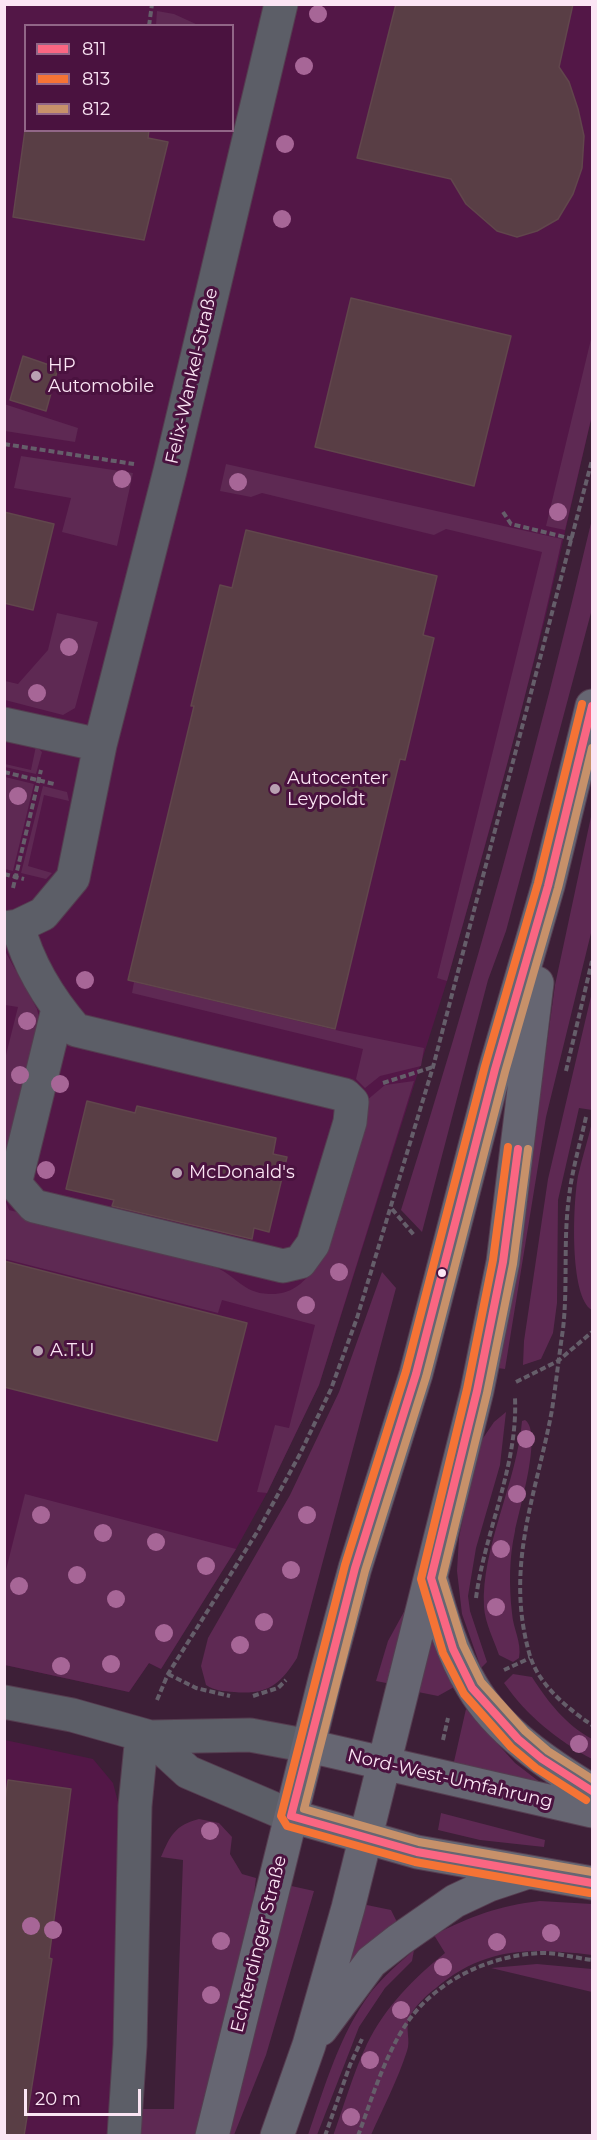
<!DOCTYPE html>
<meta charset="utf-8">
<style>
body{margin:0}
#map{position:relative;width:597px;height:2140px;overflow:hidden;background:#3d1f37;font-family:Montserrat,sans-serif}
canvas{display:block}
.frame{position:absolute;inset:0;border:6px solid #fbe5f4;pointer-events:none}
.legend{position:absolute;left:24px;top:24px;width:210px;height:108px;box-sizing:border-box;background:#4a123f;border:2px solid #916687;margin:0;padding:8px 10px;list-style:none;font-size:18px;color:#fbe5f4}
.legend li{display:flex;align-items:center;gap:12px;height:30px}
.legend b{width:30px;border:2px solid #916687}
.scale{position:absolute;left:24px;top:2089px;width:117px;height:27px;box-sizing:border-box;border:3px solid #fbe5f4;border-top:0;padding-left:8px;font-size:18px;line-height:21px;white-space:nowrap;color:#fbe5f4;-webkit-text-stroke:4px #4a123f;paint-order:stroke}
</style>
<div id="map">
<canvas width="597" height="2140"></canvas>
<div class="frame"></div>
<ul class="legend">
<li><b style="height:8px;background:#fa6682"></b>811</li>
<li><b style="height:8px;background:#f57335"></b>813</li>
<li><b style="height:8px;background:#c7916a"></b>812</li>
</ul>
<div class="scale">20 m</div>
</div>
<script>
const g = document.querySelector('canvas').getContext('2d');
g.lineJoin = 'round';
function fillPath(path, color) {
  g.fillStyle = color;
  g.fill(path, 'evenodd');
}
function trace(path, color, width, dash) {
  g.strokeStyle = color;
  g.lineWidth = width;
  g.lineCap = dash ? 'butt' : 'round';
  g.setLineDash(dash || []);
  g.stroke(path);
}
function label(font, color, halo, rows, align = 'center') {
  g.font = font + ' Montserrat,sans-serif';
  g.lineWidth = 6;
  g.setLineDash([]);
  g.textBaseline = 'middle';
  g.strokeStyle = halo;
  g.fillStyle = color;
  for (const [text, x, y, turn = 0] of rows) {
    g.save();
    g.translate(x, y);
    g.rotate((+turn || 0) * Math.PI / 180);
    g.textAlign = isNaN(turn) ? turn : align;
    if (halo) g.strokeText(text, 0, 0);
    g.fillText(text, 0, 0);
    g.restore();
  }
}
fillPath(new Path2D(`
 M5,5H592V415L545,619L492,821L447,981L319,1385L267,1493L236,1549L161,1669L149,1663L129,1692L5,1665ZM26,26H232V130H26Z
 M5,1740L93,1759L113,1783L118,1802L116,2040L110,2135L5,2136Z`), '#531747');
fillPath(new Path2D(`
 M157,11L174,14L198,25H156Z
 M592,335V415L565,530L546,526Z
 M4,404L78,428L75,442L5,431Z
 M21,456L133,473L117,546L62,532L71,498L14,488Z
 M226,464L562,539C530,688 488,835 447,981L437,978L542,552L446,529L434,535L262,493L251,497L220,491Z
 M592,519V609L506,931L488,980L422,1232L401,1210C473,983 537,751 592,519Z
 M57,613L98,622L75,708L63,715L5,700V681L18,684L48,650Z
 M36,746L42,752L36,774L5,767V764L31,770Z
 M5,777L34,784L13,871L5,869Z
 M43,786L67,792L69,801L44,795L28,866L52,873L46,879L21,873Z
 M592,812V929L546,1117L505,1369L497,1368L523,1218L555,985Z
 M5,951L37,1009L40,1022L5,1186V1199L9,1210C78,1227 148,1239 213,1266C236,1275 242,1293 269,1294C290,1295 301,1285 315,1269L366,1101L385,1085L414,1081L319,1385L267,1493L257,1492L275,1425L289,1428L315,1325L222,1300L218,1313L5,1259L4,1063L18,1007L5,1005Z
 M134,982L340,1031L424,1048L421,1066L380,1076L365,1088L356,1079L363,1049L132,993Z
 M592,992V1110L579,1108L558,1200L557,1303L553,1333L541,1359L523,1365L524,1341L548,1179Z
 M592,1122V1310C569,1297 573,1202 578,1176C582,1158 588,1140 592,1122Z
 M382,1272L396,1288L297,1658C280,1685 267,1695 234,1692C223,1691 215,1691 206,1685L201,1666L208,1638L290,1495L339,1392Z
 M506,1412L500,1465L476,1548L468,1596L470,1611L487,1662L481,1668L462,1614L457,1571L459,1537L479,1444L494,1422Z
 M525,1420C543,1432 519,1510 515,1531C509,1558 509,1586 512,1613C513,1629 522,1642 519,1658L513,1662L499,1655C494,1640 485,1623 484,1607C481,1548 517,1482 522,1421Z
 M25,1494L236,1549L161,1669L149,1663L129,1692L5,1665V1574Z
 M405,1610H409L391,1684L376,1681L388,1641Z
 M433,1635L454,1687L438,1696L418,1692Z
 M513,1674L532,1677C548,1702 566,1725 592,1739V1759C557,1740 527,1716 504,1683Z
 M466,1709L515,1763L541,1783L453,1766Z
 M441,1813L545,1840L544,1847L480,1840L438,1830Z
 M199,1819L219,1823L232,1837L230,1854L242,1874L256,1878L252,1911L197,2135L139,2136L141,2109H174L183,1860L161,1857C170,1836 175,1825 199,1819Z
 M287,1885L314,1891L266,2055L234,2135L226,2136Z
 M540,1901L592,1904V1955C532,1948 486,1946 436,1988C427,1995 413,2007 409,2019C405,2028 411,2041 407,2051C398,2079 383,2108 371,2135L333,2136C344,2106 353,2073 367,2044C385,2007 414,1978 445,1953L434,1935C471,1916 498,1906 540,1901Z
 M362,1904L391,1910L397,1922L346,1975Z
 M414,1950L412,1961L385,1988L359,2027L317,2135H308C325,2086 339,2035 371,1992C383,1977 399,1963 414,1950Z
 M537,1964L592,1969V1992L491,1968Z`), '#5e2953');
const building = new Path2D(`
 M396,4H573L559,67L569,82L578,109L584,136L582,168L573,194L558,219L537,231L517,237L497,231L466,204L451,179L357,158Z
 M25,130H149L148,138L168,142L144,240L13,217Z
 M351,298L511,336L474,486L315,447Z
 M23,356L58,368L46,411L10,400Z
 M4,512L54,524L33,610L4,603Z
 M246,530L437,576L423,635L434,638L405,760L400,759L335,1029L128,980L194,706H191L220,585L232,588Z
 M87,1101L135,1113L137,1106L276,1138L273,1154L287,1157L269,1232L254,1228L252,1239L112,1206L114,1200L66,1189Z
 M4,1261L247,1323L217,1441L4,1387Z
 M8,1780L71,1789L49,1958L52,1959L24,2136H4V1808Z`);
fillPath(building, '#593e45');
trace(building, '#61464c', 1.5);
const minor = new Path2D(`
 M4,724L100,745
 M18,926C28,964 50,1000 76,1030L345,1095L352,1102L350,1122L313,1244L300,1262L283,1266L34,1206L15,1184L58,1009
 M4,928L18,926L43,914L73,878L100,745L170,471L281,4
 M4,1702L72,1715L150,1737L250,1735L309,1746
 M150,1737L188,1772L291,1816
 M124,2136L130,2045L135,1806L142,1735`);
const major = new Path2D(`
 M431,1578C441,1615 452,1653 472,1686C498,1731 549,1765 592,1791
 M309,1746L592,1811
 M291,1816L417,1852L592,1883
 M321,2029L371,1962L399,1940L455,1901L489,1885L525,1873
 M212,2136L325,1679L355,1568L416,1374L495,1069L548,886L592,706
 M277,2136L309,2045L348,1908L477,1391L503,1262L537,983`);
trace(minor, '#553d50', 35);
trace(major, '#553d50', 35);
trace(new Path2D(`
 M149,26L152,4
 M4,444L134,464
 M503,512L511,524L573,539
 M4,772L54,784
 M4,874L24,879
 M13,888L41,770
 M566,1071L592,961
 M383,1083L433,1067
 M586,1117C580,1144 572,1170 569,1197C563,1241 568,1285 563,1329C559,1356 556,1383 552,1410C536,1496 504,1567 530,1656C539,1685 568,1709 592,1725
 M392,1209L414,1235
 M516,1382L558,1361L592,1332
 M476,1598C485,1531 518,1466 515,1398
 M504,1670L530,1658
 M168,1674L196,1688L230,1696
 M253,1696L278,1688L286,1680
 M157,1700L168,1674L259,1529L300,1454L331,1389L357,1318L433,1067L592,460
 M443,1740L448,1718
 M325,2136L350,2065L362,2039
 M358,2136C371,2101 383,2061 403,2029C432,1982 488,1955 542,1953C559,1953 576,1958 592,1960`), '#655e6a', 4, [6, 3]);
trace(minor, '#5c5e67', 33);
trace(major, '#666672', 33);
trace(new Path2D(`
 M592,706L548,886L495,1069L416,1374L355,1568L291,1816L417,1852L592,1883
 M518,1149L503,1262L477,1391L431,1578L453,1649L472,1688L518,1739L542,1759L592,1791`), '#fa6682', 8);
trace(new Path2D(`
 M582,704L538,883L485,1066L406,1371L345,1565L281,1816L287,1826L415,1862L590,1893
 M508,1147L493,1260L467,1389L421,1579L443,1653L464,1694L511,1747L536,1768L586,1800`), '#f57335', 8);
trace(new Path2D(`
 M592,748L558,888L505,1072L426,1377L365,1571L304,1809L419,1842L592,1872
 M528,1149L513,1264L487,1393L442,1578L463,1645L481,1682L525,1731L548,1751L592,1779`), '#c7916a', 8);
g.fillStyle = '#a76697';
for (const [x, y] of [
 [318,14],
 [304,66],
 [285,144],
 [282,219],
 [122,479],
 [238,482],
 [558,512],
 [69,647],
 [37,693],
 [18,796],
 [85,980],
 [27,1021],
 [20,1075],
 [60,1084],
 [46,1170],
 [339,1272],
 [306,1305],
 [526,1439],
 [517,1494],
 [41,1515],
 [307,1515],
 [103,1533],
 [156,1542],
 [501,1549],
 [206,1566],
 [291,1570],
 [77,1575],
 [19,1586],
 [116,1599],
 [496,1607],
 [264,1622],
 [164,1633],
 [240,1645],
 [111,1664],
 [61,1666],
 [579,1744],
 [210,1831],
 [31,1926],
 [53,1930],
 [551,1933],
 [221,1941],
 [497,1942],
 [443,1967],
 [211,1995],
 [401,2010],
 [370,2060],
 [351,2117]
]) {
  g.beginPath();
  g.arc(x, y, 9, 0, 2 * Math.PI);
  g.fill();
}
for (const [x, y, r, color] of [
 [36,376,6,"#b8a0b2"],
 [275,789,6,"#b8a0b2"],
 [177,1173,6,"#b8a0b2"],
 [442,1273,5,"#fbe5f4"],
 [38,1351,6,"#b8a0b2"]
]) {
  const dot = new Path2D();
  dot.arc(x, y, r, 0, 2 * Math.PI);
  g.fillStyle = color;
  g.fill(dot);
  trace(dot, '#4a123f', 2);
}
label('18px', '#fbe5f4', '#4a123f', [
 ["HP",48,366],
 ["Automobile",48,387],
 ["Autocenter",287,779],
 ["Leypoldt",287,800],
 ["McDonald's",189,1173],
 ["A.T.U",50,1351]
], 'left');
label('18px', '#fbe5f4', '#4a123f', [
 ["Felix-Wankel-Straße",192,376,-77],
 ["Nord-West-Umfahrung",450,1779,13],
 ["Echterdinger Straße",259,1944,-76]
]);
</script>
